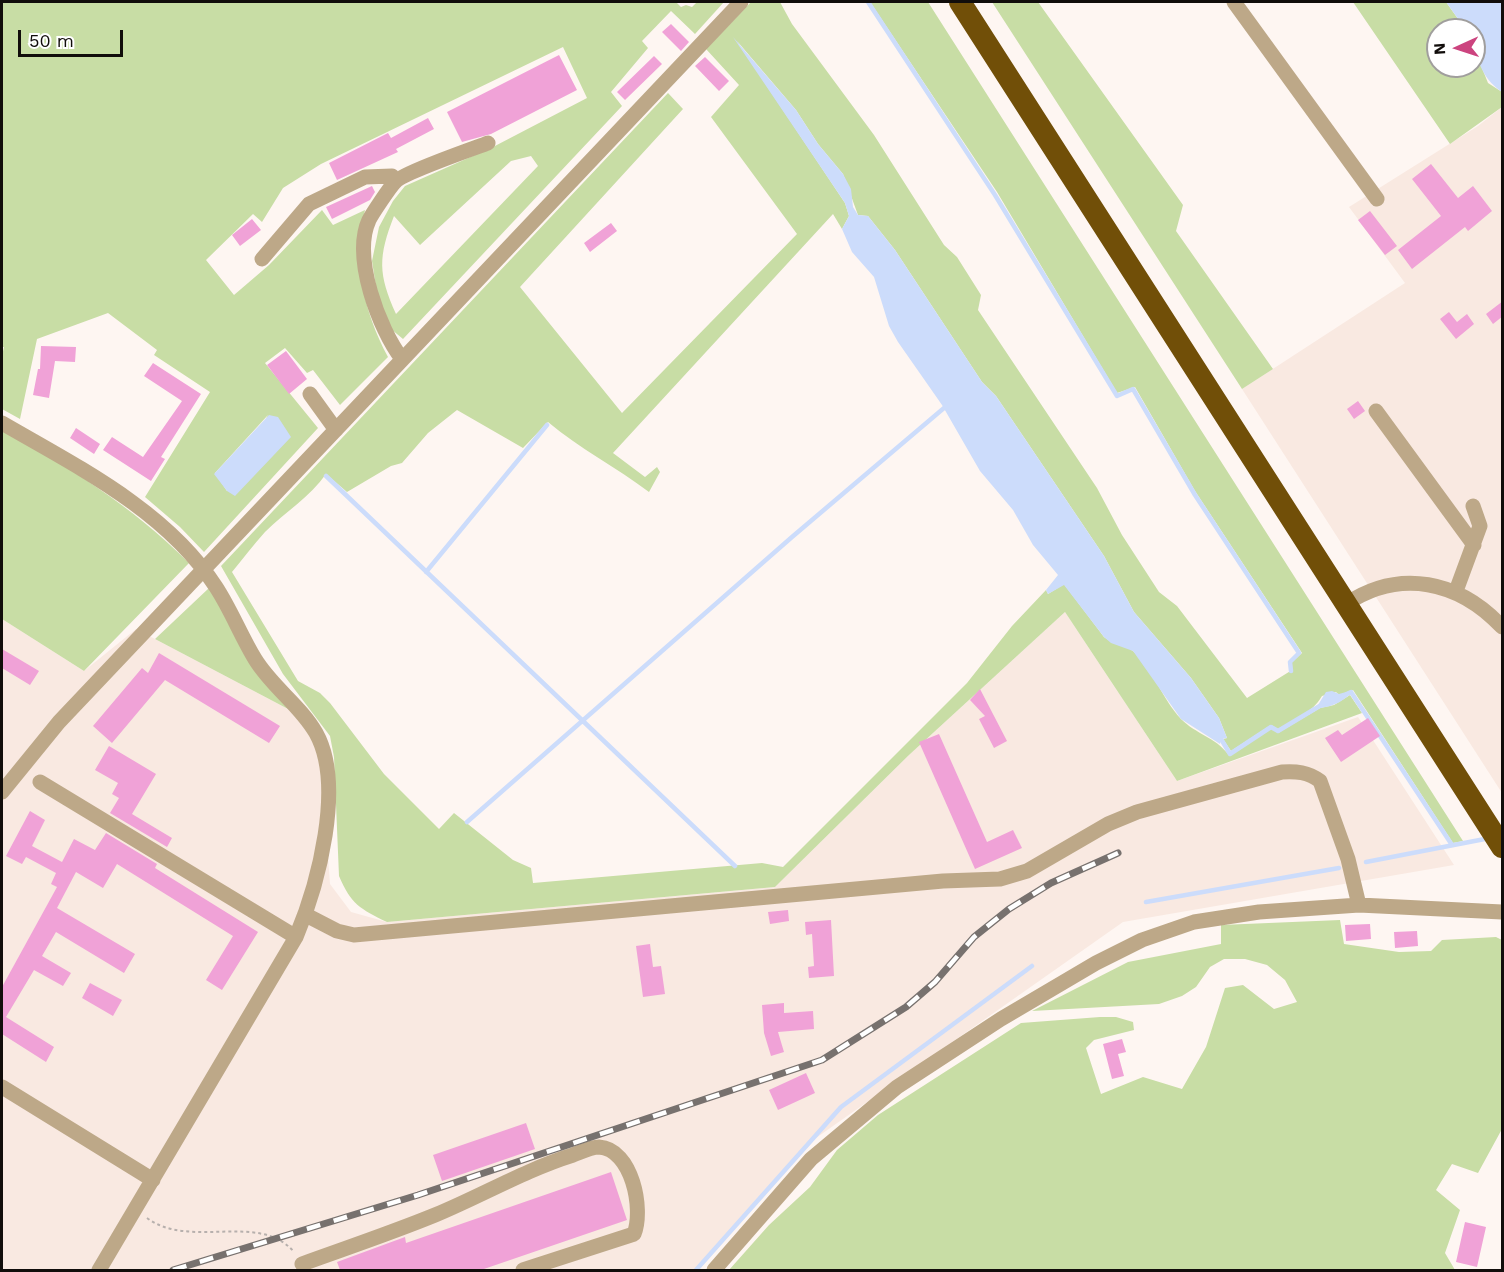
<!DOCTYPE html>
<style>
body{margin:0}
#map{position:relative;width:1504px;height:1272px;overflow:hidden;background:#fef6f2;font-family:"Work Sans",sans-serif}
canvas{display:block}
.frame{position:absolute;inset:0;border:3px solid #110d0b;pointer-events:none}
.north{position:absolute;left:1426px;top:18px;width:60px;height:60px;box-sizing:border-box;background:#fff;border:2px solid #a09e9d;border-radius:50%;rotate:267deg;font-size:16px;font-weight:700;line-height:24px;text-align:center;color:#110d0b}
.north::after{content:'';display:block;margin:auto;width:21px;height:27px;background:#cc447f;clip-path:polygon(50% 0,100% 100%,50% 72%,0 100%)}
.scale{position:absolute;left:18px;top:30px;width:105px;height:27px;box-sizing:border-box;border:3px solid #110d0b;border-top:0;padding-left:8px;font-size:18px;line-height:21px;white-space:nowrap;color:#110d0b;-webkit-text-stroke:4px #fff;paint-order:stroke}
</style>
<div id="map">
<canvas width="1504" height="1272"></canvas>
<div class="frame"></div>
<div class="north">N</div>
<div class="scale">50 m</div>
</div>
<script>
const g = document.querySelector('canvas').getContext('2d');
g.lineJoin = 'round';
function fillPath(path, color) {
  g.fillStyle = color;
  g.fill(path, 'evenodd');
}
function trace(path, color, width, dash) {
  g.strokeStyle = color;
  g.lineWidth = width;
  g.lineCap = dash ? 'butt' : 'round';
  g.setLineDash(dash || []);
  g.stroke(path);
}
fillPath(new Path2D(`
 M1502,107V793L1242,389L1405,283L1349,207L1478,126Z
 M1065,612L1177,781L1358,717L1454,865L1123,922L806,1145L699,1270H2V619L84,671L136,629L309,720L319,730L330,884L351,912L387,922L775,887L909,755Z`), '#f9e9e1');
fillPath(new Path2D(`
 M2,2H676L681,7L686,5L692,7L697,2H724L695,34L671,11L642,41L648,48L611,92L622,106L403,339L391,329L377,293L372,261L379,227L393,201L405,186L493,147L587,98L563,47L321,164L283,188L262,222L253,214L206,260L234,295L269,265L322,210L333,225L365,210C353,262 363,310 388,357L340,405L313,370L307,373L285,348L265,363L318,428L204,552L180,527L145,497L210,392L154,355L157,350L108,313L37,339L20,419L2,409V356L4,347H2ZM531,156L538,166L396,314C378,274 378,257 394,216L420,245L511,161ZM268,415L227,491L215,473Z
 M751,2H780L792,24L874,135L944,245L957,257L981,295L978,310L1097,488L1122,535L1159,592L1177,606L1247,698L1292,670V662L1302,653L1195,491L1135,387L1117,393L997,192L870,2H928L1463,841L1453,843L1353,690L1339,695L1336,692L1322,696C1312,713 1296,719 1278,729L1271,725L1231,751L1223,739L1227,738L1219,718L1191,678L1134,612L1104,556L996,396L982,382L895,250L868,216L858,215L843,174L818,144L796,110L737,41L845,203L849,216L842,229L833,214L613,453L645,477L657,467L660,472L649,492C616,467 580,449 548,422L523,448L457,410L428,433L402,463L391,466L347,492L326,474C310,497 285,512 265,532C253,545 243,559 232,572L298,681L320,693L330,703L384,774L439,829L454,813L513,860L531,868L533,883L762,863L783,867L967,683L1012,626L1046,590L1048,594L1064,584L1104,637C1113,644 1124,644 1133,651C1153,669 1163,700 1181,719C1197,735 1214,736 1229,755L1271,728L1278,733L1320,708L1334,705L1350,695L1362,713L1177,781L1065,612L909,755L775,887L387,922C360,909 351,904 339,876L334,757L330,736L283,674L221,566L668,93L683,109L520,287L622,413L797,234L711,117L739,85L706,49Z
 M992,2H1038L1183,205L1176,231L1273,369L1242,389Z
 M1353,2H1446L1466,30H1438V66H1474V48L1488,83L1502,92V107L1450,144Z
 M2,428C72,470 130,504 189,563L84,671L2,619Z
 M209,588L309,720L155,639Z
 M1340,920L1344,944L1399,952L1431,951L1442,940L1496,937L1502,940V1129L1478,1173L1452,1164L1436,1190L1460,1210L1445,1253L1455,1270H729L769,1225L810,1187L837,1150L878,1115L1021,1023L1100,1017H1116L1133,1022L1134,1030L1094,1040L1086,1048L1101,1094L1143,1077L1182,1089L1206,1047L1225,988L1243,985L1274,1009L1297,1002L1285,980L1267,965L1245,959H1224L1210,967L1196,987L1182,996L1159,1004L1032,1011L1128,962L1221,944V925Z`), '#c8dda5');
fillPath(new Path2D(`
 M1446,2H1502V92C1481,78 1474,55 1474,30H1466Z
 M733,37L796,110L818,144L843,174L851,189L853,207L858,215L868,216L895,250L982,382L996,396L1104,556L1134,612L1191,678L1219,718L1227,738L1221,739L1220,744L1181,719L1133,651L1111,643L1104,637L1064,585L1048,594L1046,590L1058,575L1033,545L1013,510L980,471L942,405L898,342L889,326L874,277L852,252L842,229L849,216L845,203Z
 M269,415L278,417L291,437L235,496L227,491L214,474Z
 M1353,690C1347,700 1332,707 1320,708L1318,705L1326,692L1332,691L1339,694Z`), '#ccdcfb');
trace(new Path2D(`
 M868,2L995,195L1117,396L1133,389L1195,495L1299,653L1290,662L1291,671
 M326,476L735,866
 M426,572L547,425
 M1347,694L1351,692L1452,845
 M1221,739L1230,754L1271,727L1278,731L1323,704
 M467,822L792,537L944,408
 M1366,862L1490,838
 M1146,902L1339,868
 M696,1270L841,1107L1032,966`), '#ccdcfb', 4.5);
fillPath(new Path2D(`
 M671,24L689,42L681,51L662,32Z
 M559,55L577,90L491,134L462,142L447,112Z
 M654,56L662,64L625,100L617,92Z
 M705,57L729,81L719,91L695,66Z
 M428,118L434,129L396,149L398,152L337,180L329,163L388,133L391,138Z
 M1431,164L1458,198L1473,186L1492,211L1468,231L1465,227L1412,269L1398,250L1441,216L1412,179Z
 M372,186L375,192L370,200L332,219L326,207Z
 M1370,211L1397,246L1385,255L1358,220Z
 M252,219L261,230L240,246L232,235Z
 M611,223L617,231L590,252L584,243Z
 M1503,301V316L1493,324L1486,314Z
 M1449,312L1457,322L1467,314L1474,324L1456,339L1440,319Z
 M41,346L76,347L75,362L55,361L49,398L33,395L38,369H40Z
 M286,351L307,379L289,394L267,365Z
 M153,363L201,394L161,457L165,459L151,481L103,450L112,437L143,457L182,401L144,376Z
 M1358,401L1365,411L1354,419L1347,409Z
 M76,428L100,444L94,454L70,438Z
 M2,649L39,671L30,685L2,668Z
 M159,653L280,726L269,743L165,680L112,743L93,726L142,668L148,673Z
 M980,689L1007,741L994,748L979,719L985,716L970,700Z
 M1368,718L1380,736L1341,762L1325,738L1338,730L1342,735Z
 M939,734L987,842L1013,830L1022,848L975,869L919,742Z
 M109,746L156,774L132,814L172,838L167,847L110,813L119,798L112,794L118,783L95,770Z
 M30,811L45,820L32,846L62,862L74,839L95,850L106,833L157,864L155,868L258,932L222,990L206,980L233,936L117,864L103,888L76,872L57,908L135,954L124,973L56,932L42,956L71,973L63,986L34,970L6,1017L54,1047L46,1062L2,1034V987L57,887L51,884L56,873L26,857L22,864L6,856Z
 M788,910L789,921L770,924L768,912Z
 M831,920L834,976L809,978L808,967L814,966L812,934L806,935L805,922Z
 M1370,924L1371,939L1346,941L1345,925Z
 M1417,931L1418,946L1395,948L1394,932Z
 M650,944L653,967L661,966L665,994L643,997L636,946Z
 M90,983L122,1000L113,1016L82,998Z
 M784,1003V1013L813,1011L814,1029L778,1032L784,1052L771,1056L764,1033L762,1005Z
 M1122,1039L1126,1052L1118,1054L1124,1076L1112,1079L1103,1044Z
 M806,1073L815,1093L778,1110L769,1090Z
 M526,1123L535,1149L442,1181L433,1155Z
 M611,1172L627,1220L481,1270H340L337,1262L405,1237L406,1243Z
 M1465,1222L1486,1227L1477,1267L1456,1262Z`), '#f0a2d7');
trace(new Path2D(`
 M147,1218C190,1250 259,1211 294,1252`), '#b7b0ad', 2, [3, 3]);
trace(new Path2D(`
 M1234,2L1377,199
 M262,259L309,204L365,177L392,176L395,181
 M402,359C379,329 352,257 369,220C372,214 390,187 395,182C403,173 472,149 488,143
 M310,394L336,430
 M1376,411L1474,545
 M2,423C78,467 167,511 216,587C231,610 241,636 255,659C272,687 300,705 316,733C345,785 318,885 296,937L99,1270
 M1456,591L1480,526L1473,506
 M1346,604C1400,568 1459,581 1502,627
 M40,782L296,937
 M2,792L59,722L741,2
 M306,915L337,931L354,935L943,881L1000,879L1027,871L1108,824L1137,812L1282,772C1296,771 1308,772 1320,781L1348,859L1359,905
 M2,1087L153,1180
 M302,1264C346,1248 391,1233 435,1215C481,1196 525,1170 573,1155C581,1152 591,1147 599,1147C632,1149 644,1209 634,1234L523,1270
 M714,1270L811,1159L897,1087L1001,1019L1096,963L1142,940L1194,922L1259,912L1359,905L1502,912`), '#bda888', 15);
trace(new Path2D(`
 M960,2L1502,847`), '#714f08', 22);
const rail = new Path2D(`
 M173,1270L418,1195L822,1060L906,1007L935,982L974,937L1009,909L1051,883L1118,853`);
trace(rail, '#77716e', 7);
trace(rail, '#fff', 4.5, [14]);
</script>
